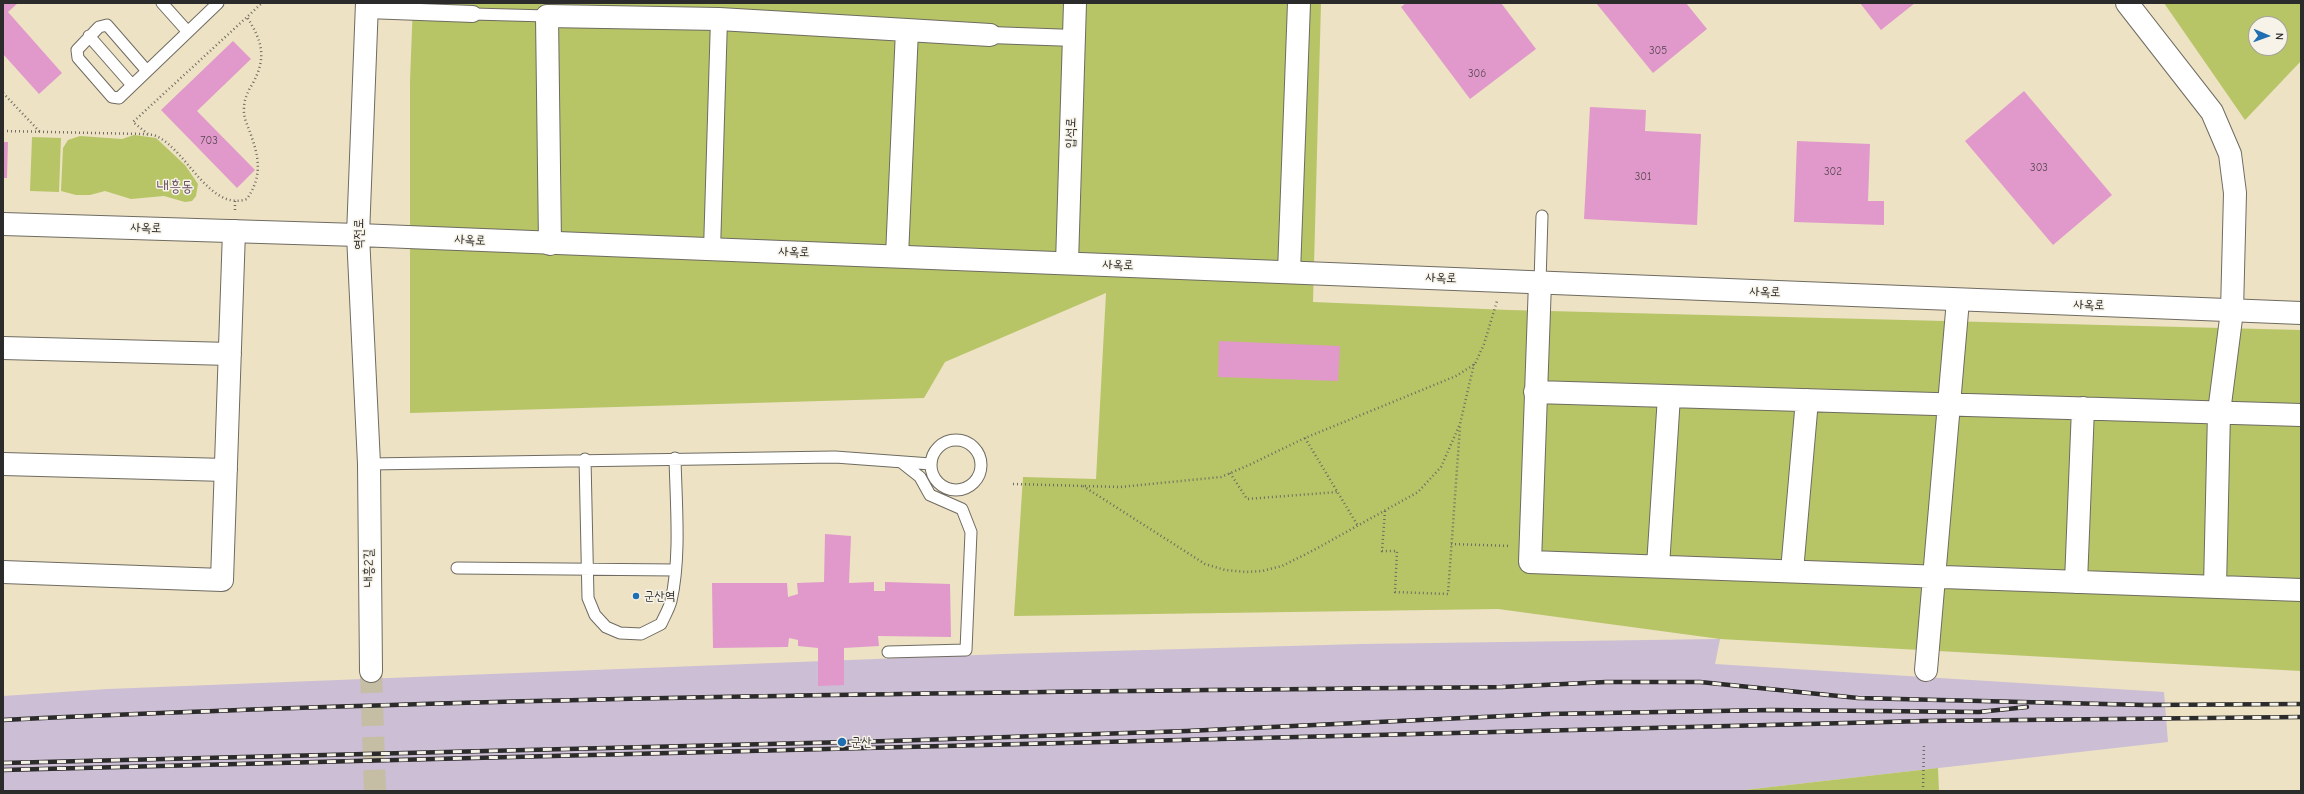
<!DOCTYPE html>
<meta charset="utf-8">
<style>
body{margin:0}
#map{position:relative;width:2304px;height:794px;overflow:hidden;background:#ede2c4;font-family:"Comic Neue",sans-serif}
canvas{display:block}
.frame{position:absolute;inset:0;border:4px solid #2b2b2b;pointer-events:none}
.north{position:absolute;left:2248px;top:16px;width:40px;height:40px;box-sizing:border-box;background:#f7f3e8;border:1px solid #a5a39c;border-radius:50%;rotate:92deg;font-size:11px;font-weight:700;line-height:16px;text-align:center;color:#2b2b2b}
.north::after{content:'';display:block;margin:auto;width:14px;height:18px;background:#1f6fb2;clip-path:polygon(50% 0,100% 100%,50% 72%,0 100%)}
</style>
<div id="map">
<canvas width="2304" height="794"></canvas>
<div class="frame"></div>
<div class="north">N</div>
</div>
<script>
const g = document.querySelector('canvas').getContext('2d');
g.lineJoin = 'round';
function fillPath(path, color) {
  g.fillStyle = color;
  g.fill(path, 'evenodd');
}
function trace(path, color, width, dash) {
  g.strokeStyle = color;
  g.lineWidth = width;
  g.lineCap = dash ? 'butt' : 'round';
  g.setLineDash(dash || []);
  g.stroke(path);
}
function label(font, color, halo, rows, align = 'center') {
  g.font = font + ' "Comic Neue","Poor Story",sans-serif';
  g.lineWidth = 3;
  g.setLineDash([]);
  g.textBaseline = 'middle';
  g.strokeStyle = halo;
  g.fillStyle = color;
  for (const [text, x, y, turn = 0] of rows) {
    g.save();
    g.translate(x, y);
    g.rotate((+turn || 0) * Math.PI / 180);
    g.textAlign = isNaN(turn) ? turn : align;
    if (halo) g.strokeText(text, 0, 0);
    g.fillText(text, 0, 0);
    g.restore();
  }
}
fillPath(new Path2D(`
 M1720,639L1715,664L2164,692L2168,742L1736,791H3V696L108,689L1003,654L1361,644Z`), '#ccbed4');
fillPath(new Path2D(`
 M413,3H1321L1313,302L1509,310L2301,330V671L1720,639L1498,609L1014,616L1023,477L1096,479L1106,293L945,362L924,398L410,413V81Z
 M2164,3H2301V61L2245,120ZM2256,24H2280V48H2256Z
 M134,135L156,138L185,165L198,184L196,196L192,201L185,202L164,196L131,199L105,191L90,195H76L61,191L63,148L68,140L80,136L122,139Z
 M32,137L61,138L59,192L30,191Z
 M1938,768L1939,791H1736Z`), '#b7c567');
fillPath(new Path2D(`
 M3,3H18L8,12L62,73L39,94L3,54Z
 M1406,3H1501L1536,49L1470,99L1401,7Z
 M1596,3H1686L1707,29L1653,73Z
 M1860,3H1915L1881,30Z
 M233,41L251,59L197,111L255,170L237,188L161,110Z
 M2024,91L2112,195L2053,245L1965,141Z
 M1590,107L1646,110L1645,131L1701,134L1697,225L1584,219Z
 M1797,141L1870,144L1868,201H1884V225L1794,222Z
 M3,142H8L7,178H3Z
 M1219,341L1340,346L1338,381L1218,377Z
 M825,534L851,536L849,583L874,582V591H885V582L950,584L951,637L878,636L879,646L844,648V685L818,686V648L798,646V640L789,638L788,647L713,648L712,583H787L788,597L798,594L797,583L824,582Z`), '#e099ca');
trace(new Path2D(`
 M371,671L375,791`), '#c6bda5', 22, [22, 11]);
const service = new Path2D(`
 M162,3L188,32
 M473,14L547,16
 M89,36L132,85
 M147,71L107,25L99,27L77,50L78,58L112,97L119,98L218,3
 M1540,282L1542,216
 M931 465a25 25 0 1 1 50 0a25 25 0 1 1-50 0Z
 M585,459L588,598L595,615L606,627L620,633L641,634L661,624C664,617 669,609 671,601C681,557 676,503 675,458
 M369,464L835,457L931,464
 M457,568L675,570
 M888,652L966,650L971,532L962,509L930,495L920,477L901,462`);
const pedestrian = new Path2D(`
 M367,10L473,14
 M990,35L1074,38
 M712,250L719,19`);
const minor = new Path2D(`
 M2127,3L2212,112L2230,154L2235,193L2232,311L2219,412L2215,587
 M907,30L990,35
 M550,244L547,16L719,19L907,30L897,256
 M1289,272L1299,3
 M1540,282L1530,562L2301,590
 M3,348L230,354
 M1535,392L2301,415
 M3,464L226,470
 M1658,566L1669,396
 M1792,571L1807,400
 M3,572L222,580L234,231
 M2076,582L2083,408
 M1926,670L1958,300`);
const tertiary = new Path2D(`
 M367,3L358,235L369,464L371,671
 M3,224L358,235L2301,313
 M1067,263L1075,3`);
trace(service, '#6f6b61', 13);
trace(pedestrian, '#6f6b61', 18);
trace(minor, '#6f6b61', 24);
trace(tertiary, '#6f6b61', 24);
trace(new Path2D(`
 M3,93L40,132
 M3,131L143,134C148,135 154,134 158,137C187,151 210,212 247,199C261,178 260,161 252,138C249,128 243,119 244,108C244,99 248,91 253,83C267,57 262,41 247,17L262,3
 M148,134L133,122L247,17
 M235,210V201
 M1305,438L1358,526
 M1230,473L1247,499L1337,492
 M1013,484L1120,487L1221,477L1249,465L1305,438L1456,376L1475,364L1484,344L1497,301
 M1083,486L1205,564L1225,570L1246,572L1262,571L1282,566L1314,550L1418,492L1441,467L1460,424L1474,364
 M1385,511L1382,551H1397L1395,592L1448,594L1460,427
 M1451,544L1511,546
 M1923,791L1924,743`), '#6f6b61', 2.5, [1, 3]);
trace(service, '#fff', 11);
trace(pedestrian, '#fff', 16);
trace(minor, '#fff', 22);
trace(tertiary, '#fff', 22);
const rail = new Path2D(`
 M3,720C502,696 1002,692 1502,687L1606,682H1700L1858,698L2145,705L2301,704
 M3,763L889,741L1187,731L1548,714L1771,710L1979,712L2027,707
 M3,770L1925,721L2301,717`);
trace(rail, '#2b2b2b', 4.5);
trace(rail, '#f7f3e8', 3, [9]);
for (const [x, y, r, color] of [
 [636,596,4,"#1f6fb2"],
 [842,742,5,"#1f6fb2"]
]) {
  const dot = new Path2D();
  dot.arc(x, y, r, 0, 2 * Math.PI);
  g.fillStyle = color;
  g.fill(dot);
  trace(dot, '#f7f3e8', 1.5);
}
label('11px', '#584653', null, [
 ["305",1658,51],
 ["306",1477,74],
 ["703",209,141],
 ["303",2039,168],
 ["302",1833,172],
 ["301",1643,177]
]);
label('13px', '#2b2b2b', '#f7f3e8', [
 ["입석로",1071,133,-88],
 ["사옥로",146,228,2],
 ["역전로",359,234,-90],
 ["사옥로",470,240,3],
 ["사옥로",794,252,2],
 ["사옥로",1118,265,2],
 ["사옥로",1441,278,2],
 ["사옥로",1765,292,2],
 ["사옥로",2089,305,2],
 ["내흥2길",369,568,-91]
]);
label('13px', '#2b2b2b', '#f7f3e8', [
 ["군산역",644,596],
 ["군산",851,742]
], 'left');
label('15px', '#6a5263', '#f7f3e8', [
 ["내흥동",175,187]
]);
</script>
